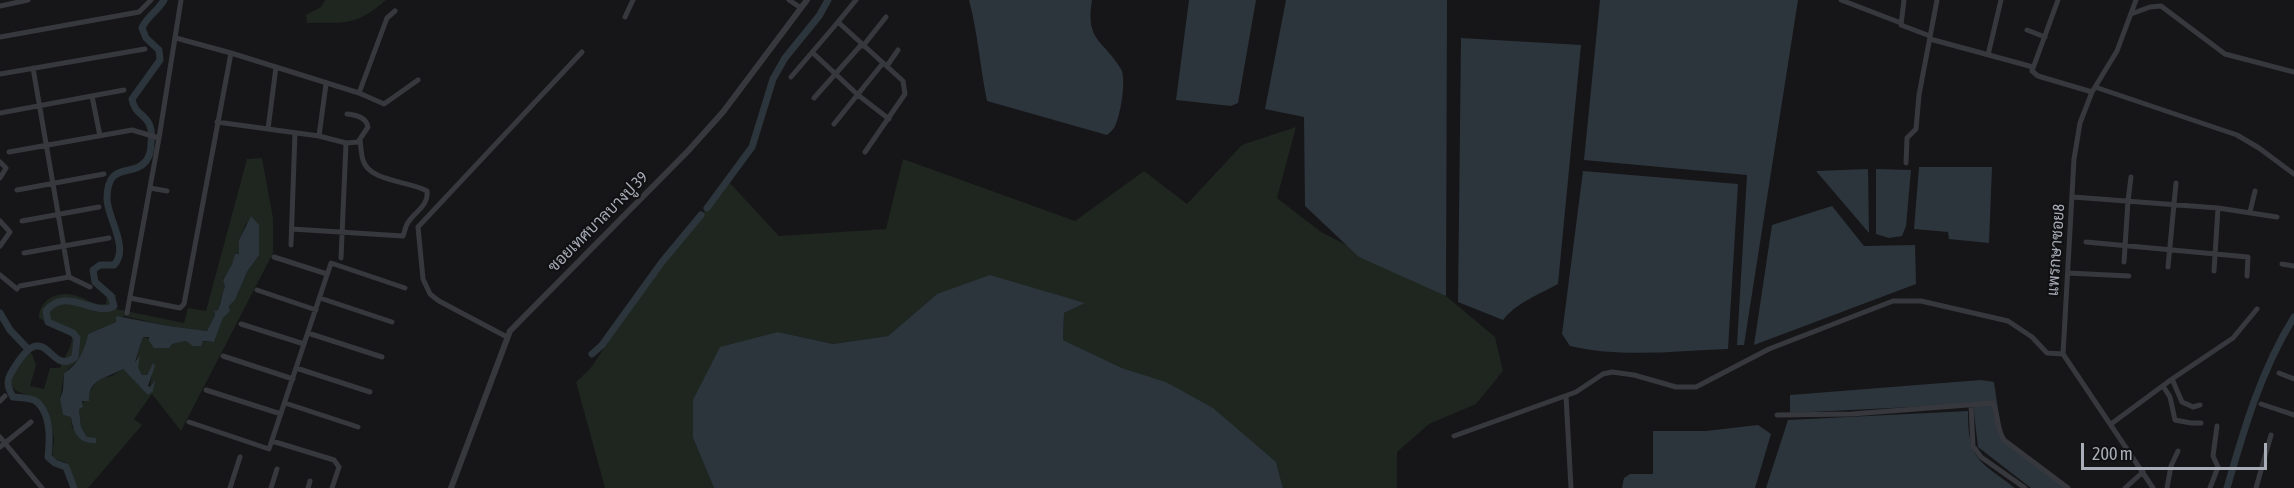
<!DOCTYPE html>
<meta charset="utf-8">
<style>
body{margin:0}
#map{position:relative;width:2294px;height:488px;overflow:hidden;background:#161618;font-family:"Asap Condensed",sans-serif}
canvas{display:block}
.scale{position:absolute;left:2081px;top:443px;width:186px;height:27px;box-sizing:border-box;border:3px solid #a8adb8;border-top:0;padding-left:8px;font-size:18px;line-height:21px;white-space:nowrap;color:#a8adb8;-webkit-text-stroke:4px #111113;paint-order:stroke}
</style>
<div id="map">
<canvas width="2294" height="488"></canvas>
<div class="scale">200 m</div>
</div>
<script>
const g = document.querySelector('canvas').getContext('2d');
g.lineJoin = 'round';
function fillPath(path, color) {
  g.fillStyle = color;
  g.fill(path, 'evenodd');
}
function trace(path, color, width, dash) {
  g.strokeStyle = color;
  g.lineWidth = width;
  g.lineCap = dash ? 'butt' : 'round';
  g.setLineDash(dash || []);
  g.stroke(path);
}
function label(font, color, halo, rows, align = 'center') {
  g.font = font + ' "Asap Condensed",Sarabun,sans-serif';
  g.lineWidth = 4.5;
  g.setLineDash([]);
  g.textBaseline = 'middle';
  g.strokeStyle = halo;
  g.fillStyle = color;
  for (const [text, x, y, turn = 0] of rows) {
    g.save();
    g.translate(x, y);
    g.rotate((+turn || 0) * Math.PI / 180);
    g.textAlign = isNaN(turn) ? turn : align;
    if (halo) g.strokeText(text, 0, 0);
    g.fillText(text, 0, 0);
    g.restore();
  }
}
fillPath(new Path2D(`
 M325,0H386C355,27 346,22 307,23L306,15L321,7Z
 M1296,127L1277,198L1321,232L1446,296L1495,337L1503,371L1476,404L1429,424L1397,452V488H1283L1276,462L1166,382L1122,368L1063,340L1064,313L1084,303L1037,290L937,294L888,336L833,344L778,332L693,400V438L714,488H605L576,382L590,369L654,274L728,181L779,236L886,229L903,159L1075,221L1144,171L1187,204L1242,145Z
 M262,158L273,218V253L181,431L152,394L134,419L142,425L88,488H78L65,462L53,458C51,451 54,447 54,440C53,431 50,416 46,408C38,389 0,400 15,371C19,365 23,357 28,352L32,354L36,365L30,386L44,389L50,368H60C63,358 72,348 72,337L39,318C39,300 57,291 74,295C86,298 94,306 106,304L107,293L116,295V309L184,323L188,308L206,311L247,159ZM246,223L259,225V255L247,272L235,300L229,306L230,311L223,318L214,342L186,341L172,344L143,337L135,364L142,375H147L153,364L150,388L154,381L148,394L123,369L112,376L99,378L79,409L81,427L87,437L72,428L71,417L63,415L60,399L64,373L77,361L84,349L88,334L116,322L124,316L169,326L207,331L215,315L214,310L217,311C221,303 221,295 225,287L223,279L232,264L235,255L239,254V240Z`), '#1e261f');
fillPath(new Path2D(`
 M969,0H1092C1085,42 1104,40 1121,69C1127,79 1120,119 1114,128C1112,131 1109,133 1107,135L987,101C980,67 978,34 969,0Z
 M1189,0H1256L1238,103L1231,106L1176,100Z
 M1286,0H1447L1446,296L1359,257L1305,206L1304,117L1265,109Z
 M1600,0H1798L1744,345H1737L1747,175L1584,160Z
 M1461,38L1581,45L1558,284C1540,294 1516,303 1503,320L1458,302Z
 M1919,167H1992L1989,243L1949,239L1948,232L1914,229Z
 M1868,169L1869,233L1816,171Z
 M1876,169L1911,170L1906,226L1902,236L1889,238L1876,234Z
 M1583,171L1738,184L1728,349C1676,351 1621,358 1570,346L1562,334Z
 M1832,206L1864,246L1915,245L1916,284L1754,345L1772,225Z
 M251,216L259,225V255L247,272L235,300L229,306L230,311L223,318L214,342L203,341L201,346H193L186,341L172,344L169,348H154L149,341V337H143L135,362L140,356L138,367L142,375H147L153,363L155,366L148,386L150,387L155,380L153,391L148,395L123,369C108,378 88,378 89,401H82L83,407L79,409L81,427L87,437L96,438V443C78,444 73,432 71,417L63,415L60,399L63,390L64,373C78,365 85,349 88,334L116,322V316L169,326L207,331L215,315L214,310L217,311C222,303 221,295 225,287L223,280L232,264L235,254H239V240Z
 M990,275L1085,303L1064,313L1063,340L1122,368L1166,382L1213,408L1276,462L1283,488H714L693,438V400L720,347L778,332L833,344L888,336L937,294Z
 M1981,380L1994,382L2002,436L2070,488H2031L1978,447L1973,404L1790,413V395Z
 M1968,411C1968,461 1979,460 2015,488H1766L1788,420Z
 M1758,425L1771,434L1755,488H1622L1624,478L1630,474H1653V431H1706Z`), '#2c353c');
trace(new Path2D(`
 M707,208L752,147L773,79L785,58L819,16L828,0
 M0,313L10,330L28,349
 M592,354L602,345L662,262L701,215
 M74,488L66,467L55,463L48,457C50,440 51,414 37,402C31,397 20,398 13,397C9,390 6,383 10,375C47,309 48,379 75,357L77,338L73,333L48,322L46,311C66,285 95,318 114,306L111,296L95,282L93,270L100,265H114C130,248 107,217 107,199C107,160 133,178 146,161C150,156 151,149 151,143C155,113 135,119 132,99L160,60L159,50L146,38L142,28C146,17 158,11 164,0
 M2227,488C2244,429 2261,370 2294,317`), '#2c353c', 7);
trace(new Path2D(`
 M789,0L801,8
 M856,0L838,22L903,81L905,94L865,152
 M1841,0L1901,23
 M1904,0L1901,25L1930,36
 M2058,0L2032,71L2038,76L2092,92
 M2136,0L2117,51L2092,92L2080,123L2074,159L2063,354L2153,488
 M0,6L28,0
 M2131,14L2150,7L2161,6L2225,54L2294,72
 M625,17L633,0
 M2027,30L2045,37
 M0,37L139,12L151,0
 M176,38L231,53L359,93L384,104L418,80
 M1930,39L2033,67
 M863,46L886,17
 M813,53L858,95L889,119
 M1988,55L2001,0
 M887,66L898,50
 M0,74L145,49
 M791,77L838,22
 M326,84L319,136L346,143L341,258
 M2095,87L2237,135L2259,148L2294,174
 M359,93L387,18L395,11
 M92,96L100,136
 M814,98L862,44
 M0,113L124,90
 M217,122L319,136
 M834,124L883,63
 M268,129L276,67
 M346,143L358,142L368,127C366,117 356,115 347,114
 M9,152L132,130L159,138
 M0,162L6,168L0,178
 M1906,163L1907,138L1916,129L1919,95L1937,0
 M150,188L167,191
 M17,190L104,174
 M2073,197L2218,208L2277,217
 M2250,212L2255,191
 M0,221L10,232L0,246
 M22,221L99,207
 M292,229L403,236C405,231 405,226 409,221C416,211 429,205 427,191C410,181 369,182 363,160C361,154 361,146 360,140
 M2086,242L2248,257L2247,276
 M291,245L295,133
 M24,253L109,238
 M274,257L327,274
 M2124,262L2128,201L2131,177
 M2282,264L2294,266
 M2168,267L2176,183
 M2214,271L2218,208
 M2068,273L2129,276
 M0,275L17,289
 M69,277L90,287
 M20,286L69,277L33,68
 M257,290L316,310
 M130,298L180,308L184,304L231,53
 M320,298L392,322
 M127,313L159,138L181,0
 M241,324L304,344
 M308,333L382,357
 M507,337L439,301L430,294L423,279L418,227L582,52
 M223,356L293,379
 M296,368L370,392
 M2279,373L2294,379
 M2172,379L2182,402L2193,407L2200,405
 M2163,386L2170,397L2175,420L2191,423H2201
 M206,390L281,414
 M1566,396L1571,488
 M0,401L5,396
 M285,403L358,427
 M2261,404L2294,415
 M1971,405L1973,446L1981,457L2025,488
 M1777,415L1852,414L1993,403C1999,415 1996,428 2004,440L2068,488
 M189,422L269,449L331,263L405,288
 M2111,424L2172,379L2233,338L2257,309
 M1454,436L1576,392L1603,374L1612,372L1634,375L1676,387H1696L1769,349L1893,301H1921L2008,321L2032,337L2047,353L2063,354
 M0,437L42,488
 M272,441L334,460L339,467L332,488
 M0,447L31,422
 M230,488L240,457
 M271,488L277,469
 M308,488L310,481
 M2125,488L2143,472
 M2167,488L2171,466L2178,451
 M2210,488L2218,467L2213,456L2217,426
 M2256,488L2271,435`), '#37383d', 5);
trace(new Path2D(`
 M451,488L510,331L688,151L723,112L807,0`), '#37383d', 6);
label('16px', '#a8adb8', '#111113', [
 ["ซอยเทศบาลบางปู 39",598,222,-45],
 ["แพรกษาซอย8",2056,250,-86]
]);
</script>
